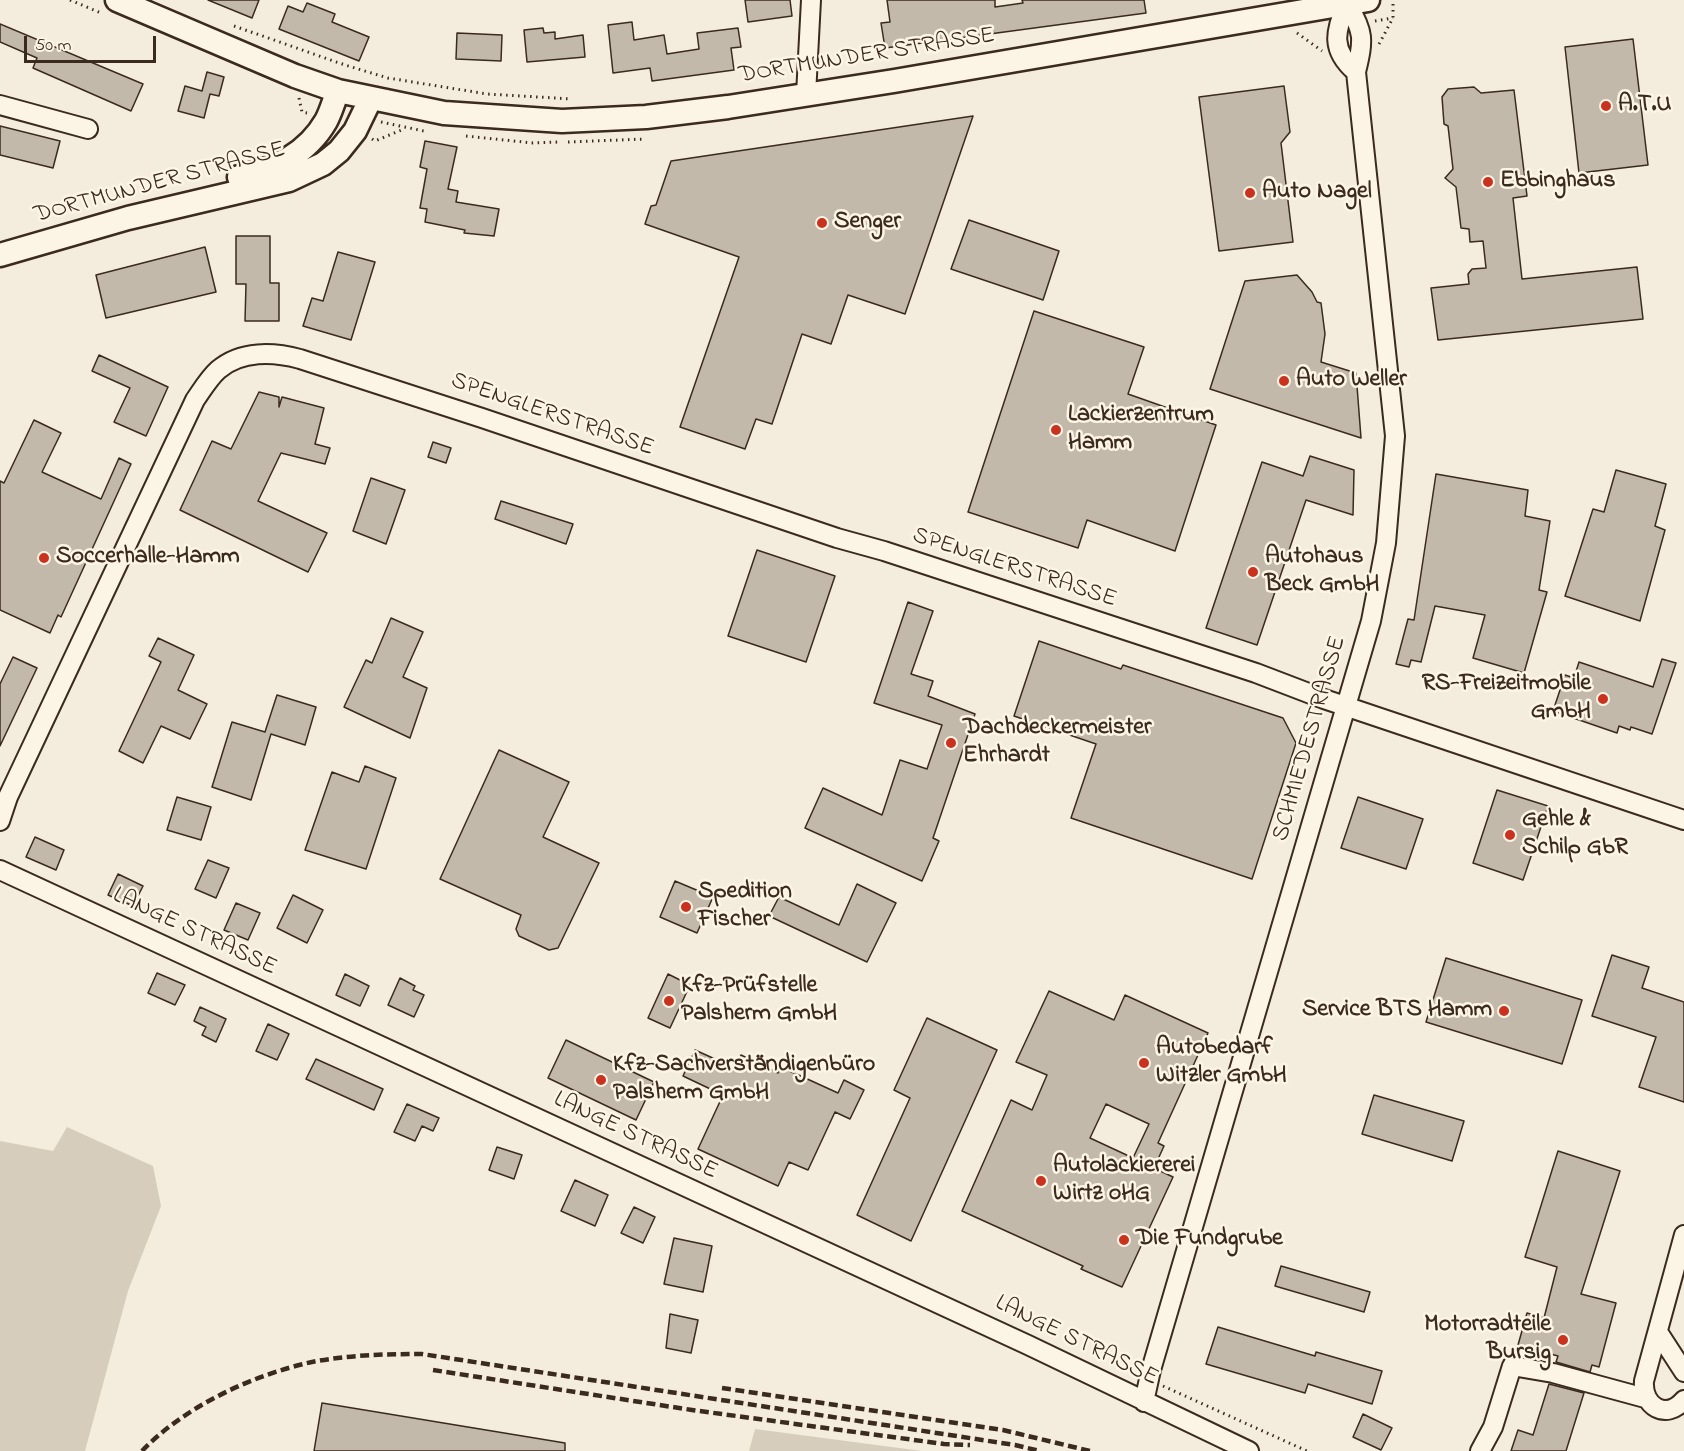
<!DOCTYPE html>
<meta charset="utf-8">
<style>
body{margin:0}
#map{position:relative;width:1684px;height:1451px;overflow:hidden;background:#f4eddd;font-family:"Indie Flower",sans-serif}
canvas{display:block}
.scale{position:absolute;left:24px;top:36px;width:132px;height:27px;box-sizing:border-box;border:3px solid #3b2a1e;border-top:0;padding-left:8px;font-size:18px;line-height:21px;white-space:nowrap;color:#3b2a1e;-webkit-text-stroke:4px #fcf5e5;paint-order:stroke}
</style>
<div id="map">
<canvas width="1684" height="1451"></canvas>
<div class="scale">50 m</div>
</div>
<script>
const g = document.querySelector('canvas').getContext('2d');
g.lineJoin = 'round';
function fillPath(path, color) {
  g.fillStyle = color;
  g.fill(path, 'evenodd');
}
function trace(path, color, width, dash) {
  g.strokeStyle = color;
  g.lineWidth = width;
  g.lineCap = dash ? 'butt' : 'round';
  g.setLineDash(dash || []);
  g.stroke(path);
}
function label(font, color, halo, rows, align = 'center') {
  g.font = font + ' "Indie Flower",sans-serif';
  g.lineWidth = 5;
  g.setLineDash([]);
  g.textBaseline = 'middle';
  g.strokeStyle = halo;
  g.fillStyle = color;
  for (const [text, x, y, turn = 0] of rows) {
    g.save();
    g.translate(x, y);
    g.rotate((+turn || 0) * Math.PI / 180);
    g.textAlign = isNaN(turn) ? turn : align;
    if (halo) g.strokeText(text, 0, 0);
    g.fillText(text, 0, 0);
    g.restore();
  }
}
fillPath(new Path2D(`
 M67,1127L153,1166L161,1206L128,1291L85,1451H0V1141L53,1151Z
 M755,1429L922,1451H749Z`), '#d6cdbd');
const building = new Path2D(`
 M208,0H259L252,18Z
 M745,0H790L792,16L748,22Z
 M887,0H995V7L1023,3L1022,0H1144L1146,13L885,48L881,23L890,22Z
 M307,3L335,14L332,22L369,37L359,61L279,29L288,6L303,12Z
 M632,22L634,40L664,35L667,54L699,49L697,33L738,28L741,47L731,48L734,70L652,81L650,68L613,73L608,25Z
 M0,24L143,84L131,111L33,68L37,58L0,42Z
 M543,28L544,33L555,32V39L583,35L585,57L527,62L524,30Z
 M457,33L502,35L501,61L456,59Z
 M1633,39L1648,165L1579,173L1565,47Z
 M207,72L224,77L219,96L210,94L204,118L178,111L185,86L202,91Z
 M1284,86L1290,132L1281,143L1293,242L1219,251L1199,97Z
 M1474,87L1481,93L1514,90L1527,196L1513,198L1522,279L1637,267L1643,319L1438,340L1431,288L1469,284L1468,274L1472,269L1486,268L1483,241L1470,242L1469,229L1461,228L1456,187L1445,178L1453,169L1448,126L1444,124L1442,97L1448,89Z
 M973,116L905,314L848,295L831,344L802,334L772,424L756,419L745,449L680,427L739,257L645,224L651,206L656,205L671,161Z
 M0,126L60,141L53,168L0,155Z
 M425,141L457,147L448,189L458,191L456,202L499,209L494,236L464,233L465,230L425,222L427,209L420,208L427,169L420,167Z
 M969,220L1059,251L1043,300L951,269Z
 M236,236H270V283H279V321H245L246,284H236Z
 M205,247L216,292L106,318L96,275Z
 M338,252L375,262L351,340L303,326L312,298L323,301Z
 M1297,275L1312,292L1317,302L1321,303L1325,334L1321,362L1356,373L1361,438L1210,389L1245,281Z
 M1034,311L1144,347L1128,394L1216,425L1175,551L1087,520L1078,548L968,512Z
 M99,355L168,387L146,436L114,422L130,388L92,371Z
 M259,392L279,397V407L282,397L324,408L315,444L330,448L325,464L281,453L258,501L327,533L308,572L180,510L212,441L231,449Z
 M34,420L61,433L42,472L101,499L119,458L131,464L61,617L58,615L50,633L0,610V481L4,483Z
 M433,442L451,448L446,463L428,457Z
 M1310,456L1354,470L1353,515L1306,500L1257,645L1206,628L1262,462L1303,476Z
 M1616,470L1666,484L1655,526L1665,530L1640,621L1565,596L1593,509L1604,512Z
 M1436,474L1528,490L1525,516L1550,521L1539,590L1547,592L1524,673L1473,658L1485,615L1435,606L1421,662L1411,660L1409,667L1396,664L1408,619L1414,620Z
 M371,478L405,490L386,544L353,531Z
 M501,501L573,524L566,544L495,519Z
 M757,550L835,576L806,662L728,636Z
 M908,602L933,611L911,674L933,681L928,696L975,714L933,838L939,841L922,881L805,828L823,788L882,815L900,760L927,769L942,725L874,703Z
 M391,618L423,632L403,677L427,688L410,738L344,707L366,660L372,663Z
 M158,638L194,655L178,690L207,704L190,739L161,726L143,763L119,751L161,662L149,656Z
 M1039,641L1121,669L1123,665L1283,718L1296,743L1252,879L1071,818L1096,744L1014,716Z
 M13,657L37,668L0,746V684Z
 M1662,659L1676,663L1652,734L1631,727L1630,730L1619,726L1617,733L1553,711L1565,675L1574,678L1579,662L1653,687Z
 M277,695L316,707L305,745L271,734L251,800L212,787L232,722L265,732Z
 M499,750L569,782L543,837L599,863L558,948L549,950L519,936L516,929L521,915L440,879Z
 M365,766L396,778L366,869L305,850L332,772L359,782Z
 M1497,790L1548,806L1523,880L1473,863Z
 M177,797L211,807L201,840L167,830Z
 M1358,797L1423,819L1406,869L1341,848Z
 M35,837L64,850L56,870L26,857Z
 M208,860L229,868L216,898L195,889Z
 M118,874L143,886L133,906L108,895Z
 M675,881L713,897L697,933L660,917Z
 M857,884L896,903L867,962L769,916L779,897L839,925Z
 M293,895L323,910L307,943L277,928Z
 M236,903L260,913L248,940L224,930Z
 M1612,955L1649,967L1642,988L1684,1002V1102L1639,1087L1656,1037L1592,1016Z
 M1446,958L1582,1000L1562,1064L1426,1022Z
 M157,973L185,985L175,1005L148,993Z
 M345,974L369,986L360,1006L336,995Z
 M668,974L690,985L670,1028L648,1018Z
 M400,978L415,986L413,990L424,995L414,1017L388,1005Z
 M1049,991L1114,1020L1125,995L1208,1033L1158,1143L1164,1146L1154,1168L1173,1177L1122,1287L1081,1269L1083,1266L962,1211L1011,1100L1032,1110L1047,1075L1016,1062ZM1106,1104L1149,1124L1133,1158L1090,1138Z
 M200,1007L226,1019L216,1042L202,1035L206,1027L194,1021Z
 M927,1018L997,1050L911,1241L857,1215L910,1098L894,1090Z
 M268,1024L289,1034L277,1060L256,1051Z
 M566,1040L654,1082L636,1120L548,1078Z
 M695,1050L735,1068L741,1055L778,1073L781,1067L838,1093L844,1080L864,1090L850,1119L835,1112L808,1170L789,1162L778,1186L698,1149L723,1095L683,1076Z
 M316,1059L383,1089L374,1110L306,1079Z
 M1374,1095L1464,1121L1452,1161L1362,1134Z
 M407,1104L439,1118L433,1131L422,1126L415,1141L394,1132Z
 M497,1147L522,1155L514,1179L489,1170Z
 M1558,1151L1620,1171L1581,1294L1616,1303L1599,1367L1592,1365L1590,1372L1556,1362L1558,1356L1518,1345L1527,1313L1544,1318L1557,1267L1525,1257Z
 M575,1180L608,1195L595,1226L561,1211Z
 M634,1207L655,1217L643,1243L621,1233Z
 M674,1238L712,1246L703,1292L664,1284Z
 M1281,1266L1370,1292L1364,1312L1275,1286Z
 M670,1314L698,1320L691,1353L666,1348Z
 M1218,1327L1315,1356L1316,1352L1382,1371L1372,1404L1308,1384L1305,1393L1206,1364Z
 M1549,1384L1584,1393L1566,1451H1511L1518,1430L1533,1435Z
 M322,1403L565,1443V1451H314Z
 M1363,1414L1392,1428L1381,1450L1353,1437Z`);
fillPath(building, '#c3b9aa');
trace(building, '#3b2a1e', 1.5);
const minor = new Path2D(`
 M1347,3C1335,31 1330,50 1356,72
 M806,95L811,0
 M0,105L88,129
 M0,821L8,797L195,400C202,390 209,378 218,370C241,350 274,352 300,359L482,418L837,538L884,551L1256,673L1324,699L1684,820
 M0,870L1028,1345L1249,1451
 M1684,1235L1644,1381C1642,1406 1666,1421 1684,1400
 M1658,1332L1684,1372
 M1144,1402L1151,1370L1371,621L1386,543L1395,436L1356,72C1364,39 1364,32 1347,3
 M1480,1451L1493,1427L1512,1366L1553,1373L1645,1398`);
const major = new Path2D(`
 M117,0L295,76L338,91L444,113L562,121L646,117L728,107L894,81L1368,0
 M239,177C275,169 307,154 326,121C331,112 334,100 338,91
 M0,255L128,218L289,180L323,164L339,151L355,131L371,98`);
trace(minor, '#3b2a1e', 22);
trace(major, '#3b2a1e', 27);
trace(new Path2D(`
 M70,0L101,13
 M1375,21L1393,18
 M234,26L345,65L388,78L487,94L572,99
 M1297,33L1322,51
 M1379,44L1393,18V0
 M299,98L302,112L307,113
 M381,122L424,131
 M466,136L533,143L559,142
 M372,139L375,141L404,129
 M568,142L645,139
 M1163,1386L1307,1451`), '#3b2a1e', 3, [1.5, 4.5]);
trace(minor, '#fcf5e5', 18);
trace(major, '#fcf5e5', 22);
trace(new Path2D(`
 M433,1370L692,1410L944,1444L970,1445
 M722,1388L1003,1430L1090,1451
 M142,1451C184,1407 252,1375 312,1362C348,1355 385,1354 422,1354L1015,1445L1040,1451`), '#3b2a1e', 4.5, [9, 4.5]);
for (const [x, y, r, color] of [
 [1606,106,6,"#c8321e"],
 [1488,182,6,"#c8321e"],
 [1250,193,6,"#c8321e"],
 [822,223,6,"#c8321e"],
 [1284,381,6,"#c8321e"],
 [1056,430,6,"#c8321e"],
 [44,558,6,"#c8321e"],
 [1253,572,6,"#c8321e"],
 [1603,699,6,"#c8321e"],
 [951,743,6,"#c8321e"],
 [1510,835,6,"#c8321e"],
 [686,907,6,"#c8321e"],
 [669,1001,6,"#c8321e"],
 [1504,1011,6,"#c8321e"],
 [1144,1063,6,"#c8321e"],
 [601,1080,6,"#c8321e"],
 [1041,1181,6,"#c8321e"],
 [1124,1240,6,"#c8321e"],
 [1563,1340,6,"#c8321e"]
]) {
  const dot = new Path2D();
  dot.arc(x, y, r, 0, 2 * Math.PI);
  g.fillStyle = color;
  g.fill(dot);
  trace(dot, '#fcf5e5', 2);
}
label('24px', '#3b2a1e', '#fcf5e5', [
 ["DORTMUNDER STRASSE",867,57,-9],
 ["DORTMUNDER STRASSE",160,184,-15],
 ["SPENGLERSTRASSE",552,416,19],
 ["SPENGLERSTRASSE",1014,569,18],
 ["SCHMIEDESTRASSE",1311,739,-74],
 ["LANGE STRASSE",194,933,25],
 ["LANGE STRASSE",635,1137,25],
 ["LANGE STRASSE",1076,1342,26]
]);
label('bold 24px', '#3b2a1e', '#fcf5e5', [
 ["A.T.U",1618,106],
 ["Ebbinghaus",1500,182],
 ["Auto Nagel",1262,193],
 ["Senger",834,223],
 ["Auto Weller",1296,381],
 ["Lackierzentrum",1068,416],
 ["Hamm",1068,444],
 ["Soccerhalle-Hamm",56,558],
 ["Autohaus",1265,558],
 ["Beck GmbH",1265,586],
 ["RS-Freizeitmobile",1591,685,"right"],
 ["GmbH",1591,713,"right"],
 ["Dachdeckermeister",963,729],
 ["Ehrhardt",963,757],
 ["Gehle &",1522,821],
 ["Schilp GbR",1522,849],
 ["Spedition",698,893],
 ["Fischer",698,921],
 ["Kfz-Prüfstelle",681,987],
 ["Palsherm GmbH",681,1015],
 ["Service BTS Hamm",1492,1011,"right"],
 ["Autobedarf",1156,1049],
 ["Witzler GmbH",1156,1077],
 ["Kfz-Sachverständigenbüro",613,1066],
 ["Palsherm GmbH",613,1094],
 ["Autolackiererei",1053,1167],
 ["Wirtz oHG",1053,1195],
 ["Die Fundgrube",1136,1240],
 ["Motorradteile",1551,1326,"right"],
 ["Bursig",1551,1354,"right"]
], 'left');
</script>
